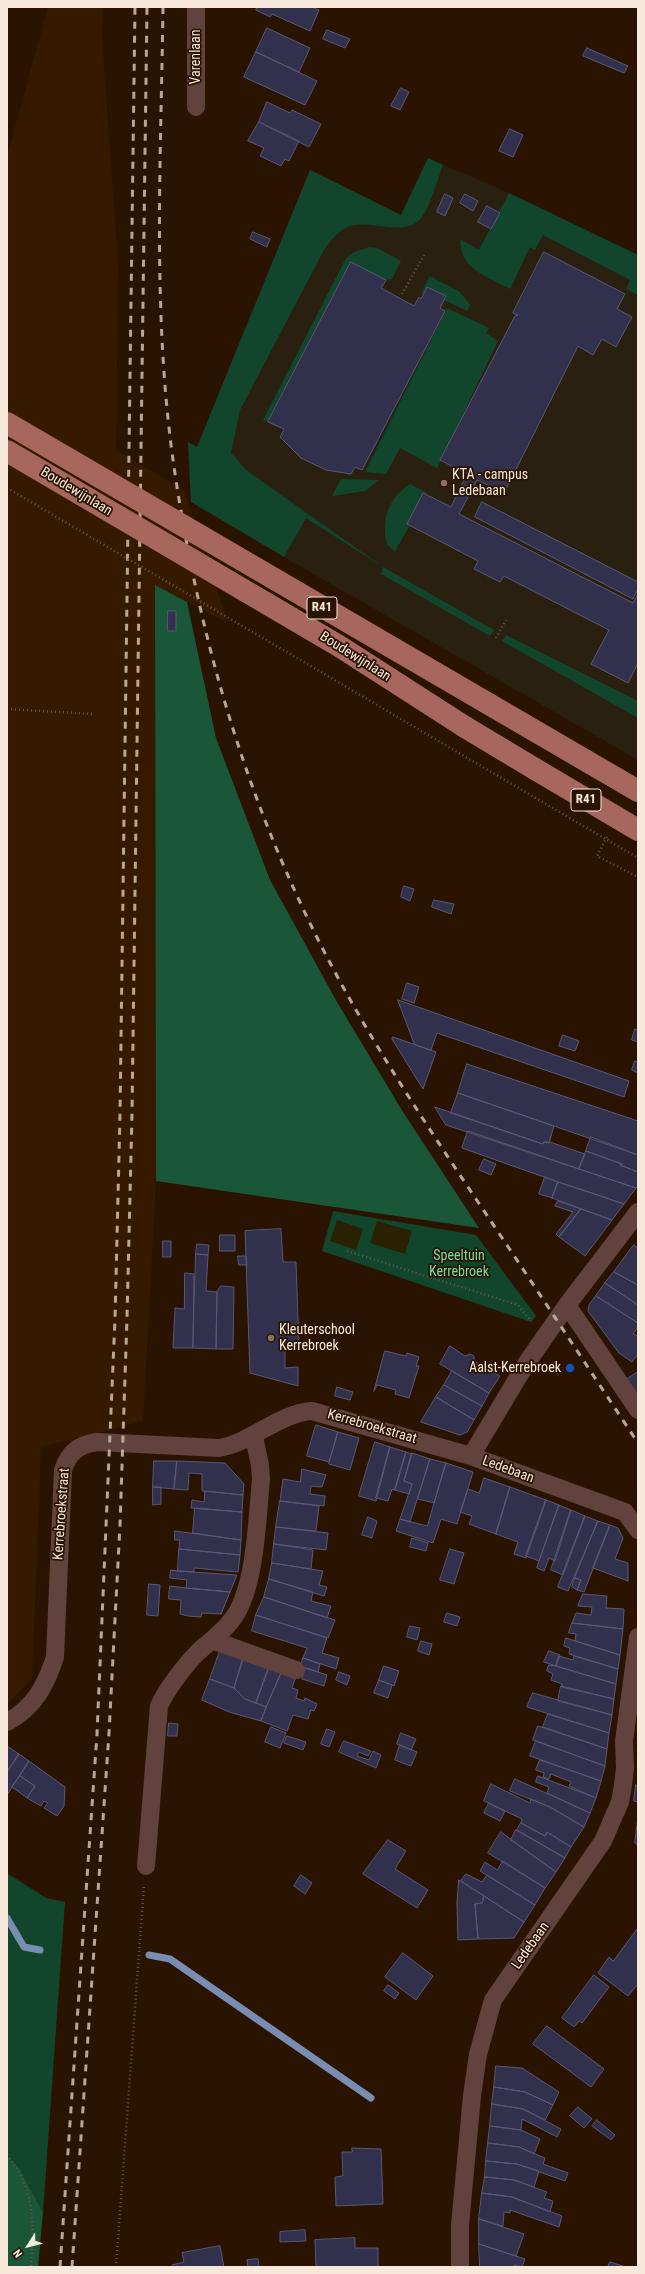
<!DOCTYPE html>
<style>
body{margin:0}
#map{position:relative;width:645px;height:2274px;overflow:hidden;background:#2a1401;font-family:"Roboto Condensed",sans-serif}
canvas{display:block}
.frame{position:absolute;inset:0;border:8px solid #f8e8dc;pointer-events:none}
.north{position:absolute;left:8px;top:2226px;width:40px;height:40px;-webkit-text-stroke:3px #2a1401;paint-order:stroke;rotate:234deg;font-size:11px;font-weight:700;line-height:16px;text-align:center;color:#f8e8dc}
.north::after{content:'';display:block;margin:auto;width:14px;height:18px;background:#f8e8dc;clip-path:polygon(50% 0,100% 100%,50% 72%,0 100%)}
</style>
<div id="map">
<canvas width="645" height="2274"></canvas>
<div class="frame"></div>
<div class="north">N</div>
</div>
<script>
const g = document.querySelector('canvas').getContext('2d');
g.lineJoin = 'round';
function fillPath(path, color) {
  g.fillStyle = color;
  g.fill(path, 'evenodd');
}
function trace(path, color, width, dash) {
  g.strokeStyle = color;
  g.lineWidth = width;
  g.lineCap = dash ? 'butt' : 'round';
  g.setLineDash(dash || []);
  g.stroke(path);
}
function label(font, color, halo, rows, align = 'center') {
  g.font = font + ' "Roboto Condensed",sans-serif';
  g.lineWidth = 3.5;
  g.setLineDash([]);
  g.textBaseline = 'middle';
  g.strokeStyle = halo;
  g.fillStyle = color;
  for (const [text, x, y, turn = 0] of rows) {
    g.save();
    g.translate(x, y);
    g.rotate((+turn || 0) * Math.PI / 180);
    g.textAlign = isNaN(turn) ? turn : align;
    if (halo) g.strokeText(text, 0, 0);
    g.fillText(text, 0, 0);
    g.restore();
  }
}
fillPath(new Path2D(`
 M48,7H103L102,35L118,265L116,450L184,490L228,623L155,585L156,1181L143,1421L41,1447L32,1679L7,1704V156Z`), '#361a00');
fillPath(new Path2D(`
 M428,158L509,193L638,255V760L284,557L305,518L197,447L310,170L401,215Z`), '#292010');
fillPath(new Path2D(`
 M428,158L443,165C437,180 431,204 422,217C406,239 369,218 348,227C337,231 331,241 324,250L240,410L231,453L246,470L383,567L494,630L490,636L381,574L383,567L306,518L284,557L191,502L188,442L197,447L310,170L401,215Z
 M509,193L638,255V295L626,289L630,280L543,235L535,250L530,247L510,289C487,276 460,270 460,239L479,250Z
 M370,247L377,248L401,261L392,279L386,280L351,262L268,421L263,420L346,258L354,252Z
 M430,276L460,292L470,305L467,311L444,300L446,296L427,287L424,294L421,293Z
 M447,308L489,328L486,333L498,341L437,468L400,448L386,474L365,472Z
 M341,479L379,480L365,491L332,496Z
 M410,484L427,493L395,552L387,544C381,518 389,498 410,484Z
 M506,635L638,701V718L502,641Z
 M333,1211L476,1235L536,1316L531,1322L322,1251Z
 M7,1873L46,1898L65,1902L43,2212L19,2168L7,2155Z`), '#11462d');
fillPath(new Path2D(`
 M155,585L187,602L216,738L270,880L337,1002L403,1112L479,1228L156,1181Z
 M7,2155L19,2168L43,2212L38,2267H7Z`), '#1a5739');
fillPath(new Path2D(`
 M337,1220L363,1229L356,1250L330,1241Z
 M377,1221L412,1231L405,1254L370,1243Z`), '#292101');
trace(new Path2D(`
 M7,1918L24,1947L40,1950
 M149,1955L170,1959L371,2098`), '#788db2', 7);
const building = new Path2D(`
 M258,7H312L319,10L310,31L272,14L270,17L256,10Z
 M267,28L310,48L299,72L256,52Z
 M327,30L350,39L345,48L323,39Z
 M587,48L628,66L624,73L583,56Z
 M256,52L317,81L305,105L244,77Z
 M401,88L409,92L400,110L391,106Z
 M267,102L290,113L292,110L321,124L309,147L259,122Z
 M259,122L299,141L289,161L285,159L281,166L260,156L264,148L248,141Z
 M510,129L523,135L513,157L499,151Z
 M445,194L453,198L445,216L437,212Z
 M465,194L478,201L473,211L460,203Z
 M487,206L500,213L491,229L478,222Z
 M253,232L270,239L267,247L250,239Z
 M544,252L625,294L617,309L632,317L616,347L602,339L593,355L578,346L504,493L477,480L459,514L633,603L638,594V663L628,683L591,664L609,630L504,576L500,582L474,569L478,561L407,524L423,493L451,507L467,474L440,460L515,316L518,315L513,313Z
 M351,262L386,280L381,288L414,306L419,297L421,299L427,287L446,296L440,308L445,311L362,470L355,467L351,474L326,470L301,458L280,437L284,429L268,422Z
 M482,502L638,582V589L633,599L475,517Z
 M168,611H176V631H168Z
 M404,886L414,889L410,901L401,897Z
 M434,900L454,904L451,914L432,907Z
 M407,983L419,987L414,1003L402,999Z
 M398,1000L629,1081L624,1097L437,1033L431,1050L415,1045Z
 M635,1029L638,1030V1042L632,1040Z
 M563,1035L579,1041L575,1051L559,1046Z
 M393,1037L436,1052L423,1089L392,1039Z
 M635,1061L638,1062V1073L632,1070Z
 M467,1064L638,1121V1155L458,1093Z
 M458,1093L554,1126L549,1143L544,1142L543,1144L451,1113Z
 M435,1107L543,1144L544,1142H550L585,1154L579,1169L446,1125Z
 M468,1131L579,1169L636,1188L624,1204L558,1182L462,1148Z
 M591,1137L638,1155V1172L620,1165L622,1164L586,1151Z
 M586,1151L622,1164L620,1165L638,1172V1186L636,1188L579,1169Z
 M484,1159L496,1164L491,1175L479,1170Z
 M545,1177L558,1182L552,1198L539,1194Z
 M558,1182L595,1194L624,1204L612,1220L552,1198Z
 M558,1201L581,1209L559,1237L556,1234L573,1212L555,1206Z
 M581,1209L612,1220L585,1256L559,1237Z
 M281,1229L283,1262H296L299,1347H285V1368L298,1367V1386L250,1373L245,1231Z
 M220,1235H235V1251H220Z
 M163,1241H171V1257H163Z
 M197,1244L209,1245L208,1255L196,1254Z
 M634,1245L638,1248V1285L614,1272Z
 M196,1254L208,1255L206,1291L217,1292L216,1349L193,1348Z
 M238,1256H246L247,1265H239Z
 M614,1272L638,1285V1305L605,1283Z
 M185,1273L194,1274L193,1348H173L175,1308L184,1309Z
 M605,1283L638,1305V1323L596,1296Z
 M221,1286L234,1287L233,1349H216L217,1292Z
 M596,1296L638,1323V1327L633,1334L638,1336V1354L632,1362L619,1353L588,1311L589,1305Z
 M450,1346L465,1356L470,1354L474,1356V1361L500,1376L489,1393L440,1364Z
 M385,1351L406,1356L407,1353L419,1357L416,1366H419L409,1398L395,1394L396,1390L377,1385L374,1391Z
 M452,1371L489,1393L482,1406L444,1385Z
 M638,1372V1393L635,1395L624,1381Z
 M444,1385L482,1406L474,1420L436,1397Z
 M337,1387L353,1392L350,1400L335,1396Z
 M436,1397L474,1420L467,1432L460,1435L421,1422Z
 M316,1425L338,1432L329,1462L307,1456Z
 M338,1432L359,1438L350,1470L329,1464Z
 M375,1442L390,1447L376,1501L359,1496Z
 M390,1447L406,1452L395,1490L392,1489L388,1501L376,1498Z
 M406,1452L412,1454L404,1481L412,1484L409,1494L395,1490Z
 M412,1453L430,1459L410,1522L400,1519L412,1484L404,1481Z
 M430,1459L446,1463L434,1503L418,1499Z
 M154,1461H177L174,1489L153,1487Z
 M177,1461L225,1463L244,1484L243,1495L202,1491V1474L189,1473L188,1490L174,1489Z
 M446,1463L473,1472L457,1524L441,1519L433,1543L396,1531L400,1519L427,1526Z
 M302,1469L326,1475L322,1487L311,1486L310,1494L325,1496L324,1506L280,1501L283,1479L300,1482Z
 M484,1478L510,1487L496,1534L469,1524L472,1516L460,1512L468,1489L479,1493Z
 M153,1487H161V1504L153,1505Z
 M510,1487L546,1500L526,1558L514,1554L518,1542L496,1534Z
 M205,1491L243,1495L242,1512L191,1508L192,1500L204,1502Z
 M546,1500L559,1505L539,1561L526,1556Z
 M280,1501L319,1506L316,1531L276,1527Z
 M559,1505L571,1510L555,1561L549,1558L544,1571L537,1568Z
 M195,1508L242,1512L241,1540L193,1533Z
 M571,1510L585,1516L563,1575L551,1570Z
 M585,1516L598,1521L568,1591L558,1587Z
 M368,1517L377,1521L372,1538L362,1535Z
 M598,1521L610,1525L584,1592L577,1590L581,1580L575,1578Z
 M610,1525L618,1528L623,1538L615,1559L628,1563V1581L593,1568Z
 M276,1527L328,1533L326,1550L274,1544Z
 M175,1531L241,1540L240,1555L179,1549L180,1540H175Z
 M412,1538L428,1543L426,1551L410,1547Z
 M274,1544L313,1550L311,1569L272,1563Z
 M179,1549L240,1555L238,1572L194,1568V1572L178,1571Z
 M450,1549L464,1553L454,1584L440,1580Z
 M272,1563L323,1571L319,1585L327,1587L324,1596L269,1579Z
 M171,1570L178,1571L237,1575L230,1592L186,1588L187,1580L170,1578Z
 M575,1578L581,1580L577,1590L572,1587Z
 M269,1579L313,1592L311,1601L331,1606L327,1618L264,1597Z
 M149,1584L160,1585L158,1616L147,1615Z
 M170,1586L186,1588L230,1592L221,1614L202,1613L201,1617L188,1616L180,1614L181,1600L169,1599Z
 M583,1594L607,1596L606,1608L624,1609L623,1629L572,1623L576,1613L591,1615L592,1607L578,1606Z
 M264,1597L335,1620L328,1638L256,1615Z
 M447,1613L460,1617L457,1626L444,1622Z
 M256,1615L327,1638L322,1653L339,1658L336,1669L303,1658L307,1648L252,1631Z
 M572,1623L623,1629L620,1655L575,1641L576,1634L569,1633Z
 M410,1626L420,1628L417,1640L407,1637Z
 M566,1638L620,1655L618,1669L569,1654L570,1648L564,1646Z
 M421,1641L432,1644L429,1655L418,1651Z
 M220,1651L243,1659L234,1688L210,1679Z
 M549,1651L560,1655L556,1666L544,1662Z
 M559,1656L573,1660L574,1656L618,1669L616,1684L556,1666Z
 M303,1658L320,1664L318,1672L301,1667Z
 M243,1659L269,1667L256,1703L245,1699L234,1688Z
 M549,1665L556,1666L616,1684L614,1699L562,1687V1684L551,1680L553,1674L547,1671Z
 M384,1666L399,1671L394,1686L379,1680Z
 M269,1667L282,1671L266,1707L256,1703Z
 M306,1668L327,1675L324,1686L302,1679Z
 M282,1671L296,1676L292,1688L298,1690L296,1698L304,1701L305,1698L317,1704L314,1711L311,1710L308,1719L293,1715L287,1731L261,1721Z
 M339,1672L350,1676L347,1685L336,1680Z
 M210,1679L234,1688L245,1699L266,1707L261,1721L229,1712L202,1700Z
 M379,1680L392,1685L388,1698L374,1693Z
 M561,1686L614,1699L612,1715L558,1701Z
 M533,1693L612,1715L609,1733L527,1707Z
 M548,1714L609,1733L607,1749L543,1727Z
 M169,1723L178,1724L177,1736H168Z
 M538,1726L607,1749L605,1766L533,1740Z
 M271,1727L286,1733L280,1748L265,1742Z
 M327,1729L335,1732L329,1747L321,1744Z
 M401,1733L416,1739L411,1750L397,1744Z
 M287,1736L306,1742L303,1750L284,1743Z
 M344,1741L371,1751L368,1756L359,1752L357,1756L369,1760L373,1751L381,1755L376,1768L339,1752Z
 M536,1741L605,1766L601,1781L530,1756Z
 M400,1745L417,1752L411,1766L395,1760Z
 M7,1746L19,1754L7,1772Z
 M19,1754L29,1761L7,1795V1772Z
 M540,1760L601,1781L596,1798L569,1786L571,1782L551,1774L549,1779L543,1777L544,1773L536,1770Z
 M29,1761L65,1787L64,1806L57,1816L44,1808L48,1803L44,1801L41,1806L27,1798L35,1786L20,1776Z
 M20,1776L35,1786L27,1798L12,1787Z
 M538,1776L596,1798L590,1813L547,1793L549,1787L536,1782Z
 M515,1779L590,1813L584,1827L550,1807L510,1791Z
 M491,1784L530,1803L531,1799L550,1807L584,1827L571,1847L547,1832L545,1836L521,1823L522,1819L484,1801Z
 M636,1785L638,1786V1802L634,1801Z
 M489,1803L505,1811L500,1821L484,1813Z
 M638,1818V1845L635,1843Z
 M521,1823L545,1836L547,1832L571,1847L565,1858L517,1830Z
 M516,1830L565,1858L556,1872L511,1840Z
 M501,1832L556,1872L545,1888L488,1853Z
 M388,1840L406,1851L395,1869L428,1890L417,1908L363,1874Z
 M503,1861L545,1888L535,1905L480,1871L485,1862L497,1870Z
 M466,1874L482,1882L487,1875L535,1905L524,1922L461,1881Z
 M301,1875L312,1883L305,1894L294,1886Z
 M459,1880L484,1896L482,1903L475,1904L478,1939L458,1940L457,1903Z
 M484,1896L524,1922L514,1938L478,1939L475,1904L482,1903Z
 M638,1928V1984L628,1996L598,1973L609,1957L613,1961Z
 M403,1953L433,1976L416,2000L385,1977Z
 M594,1975L609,1987L582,2023L579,2021L574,2027L562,2018Z
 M388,1985L399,1993L395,1999L384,1991Z
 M547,2026L604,2069L591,2087L533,2044Z
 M496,2066L522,2068L559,2092L553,2105L525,2092L494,2087Z
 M494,2087L525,2092L553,2105L545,2120L523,2109L492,2104Z
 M492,2104L523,2109L561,2129L557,2137L522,2119L521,2130L490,2126Z
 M578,2107L592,2119L584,2128L570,2116Z
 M597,2120L615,2135L611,2140L592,2126Z
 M490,2126L521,2130L540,2139L534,2154L519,2147L488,2143Z
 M488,2143L519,2147L545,2158L543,2164L568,2173L565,2181L517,2164L486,2161Z
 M352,2148L381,2149L383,2204L336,2206L335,2177L343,2176L342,2152H352Z
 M486,2161L517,2164L539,2171L534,2187L514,2180L485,2177Z
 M485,2177L514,2180L547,2192L544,2198L553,2201L550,2212L512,2197L482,2193Z
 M482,2193L512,2197L562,2216L559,2227L510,2210V2213L504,2212L503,2226L479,2219Z
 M479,2219L524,2234L516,2256L479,2244Z
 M305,2230L306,2241L280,2242V2232Z
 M355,2238V2248H378V2267H316L315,2240Z
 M479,2244L525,2259L522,2267L514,2265V2267H480Z
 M220,2246L224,2267H173L172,2265L184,2262L182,2253Z
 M258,2259L259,2267H248L247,2260Z
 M610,2262L626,2267H608Z`);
fillPath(building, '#32314d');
trace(building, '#595876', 1);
trace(new Path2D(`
 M402,294L424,255
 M496,638L506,620
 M7,709L92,714
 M607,837L597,856L638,877
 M347,1251L518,1305L531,1321
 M7,2155C36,2191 34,2224 31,2267
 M116,2267L144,1885`), '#695544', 2.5, [1, 3]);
trace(new Path2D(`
 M196,107V7
 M567,1305L638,1410
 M471,1456L526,1364L567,1305L638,1212
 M212,1640L296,1670
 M7,1722C34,1708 46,1685 55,1657L63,1470C69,1452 78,1445 97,1442L219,1448C253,1442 279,1413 312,1411L471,1456L625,1512L638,1530
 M146,1866L159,1706C166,1690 185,1665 198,1652C209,1642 222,1633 231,1621C256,1591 257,1518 261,1479L260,1465L254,1437
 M460,2267V2225L472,2096L478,2054L493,2000L603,1841L620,1802L623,1785L625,1768L624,1741L638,1637`), '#62423d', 18);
trace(new Path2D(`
 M465,727L535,769`), '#a8675e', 22);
trace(new Path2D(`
 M163,7C161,160 152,315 174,467C196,617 235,762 299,900C348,1007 413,1105 478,1202C532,1282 585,1363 638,1443
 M60,2267L97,1734L115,1319L120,1114L135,7
 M72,2267L109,1733L120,1525L127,1318L132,1113L147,7`), '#b8a698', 3, [7, 7]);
trace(new Path2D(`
 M7,488L638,858`), '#695544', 2.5, [1, 3]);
trace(new Path2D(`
 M7,423L638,791
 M7,451L339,646L465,727
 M535,769L638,830`), '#a8675e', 22);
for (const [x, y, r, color] of [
 [444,483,4,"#8d6e63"],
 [271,1338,4,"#8d6e63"],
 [570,1368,5,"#1a4fb4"]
]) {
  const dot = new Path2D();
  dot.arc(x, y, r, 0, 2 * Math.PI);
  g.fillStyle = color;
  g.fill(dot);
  trace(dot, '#2a1401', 1.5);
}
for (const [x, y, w] of [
 [322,608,30],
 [586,800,30]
]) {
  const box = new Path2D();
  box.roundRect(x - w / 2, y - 11, w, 22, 3);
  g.fillStyle = '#2a1401';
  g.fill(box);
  trace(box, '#f8e8dc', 1);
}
label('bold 13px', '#f8e8dc', null, [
 ["R41",322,608],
 ["R41",586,800]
]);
label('14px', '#f8e8dc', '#2a1401', [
 ["Varenlaan",196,57,-90],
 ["Boudewijnlaan",76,492,31],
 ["Boudewijnlaan",355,657,32],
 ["Kerrebroekstraat",372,1427,16],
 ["Ledebaan",508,1470,20],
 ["Kerrebroekstraat",62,1514,-86],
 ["Ledebaan",531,1946,-55]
]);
label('14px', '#f8e8dc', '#2a1401', [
 ["KTA - campus",452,475],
 ["Ledebaan",452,491],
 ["Kleuterschool",279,1330],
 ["Kerrebroek",279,1346],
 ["Aalst-Kerrebroek",561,1368,"right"]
], 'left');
label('14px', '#73dfa4', '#2a1401', [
 ["Speeltuin",459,1256],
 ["Kerrebroek",459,1272]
]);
</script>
